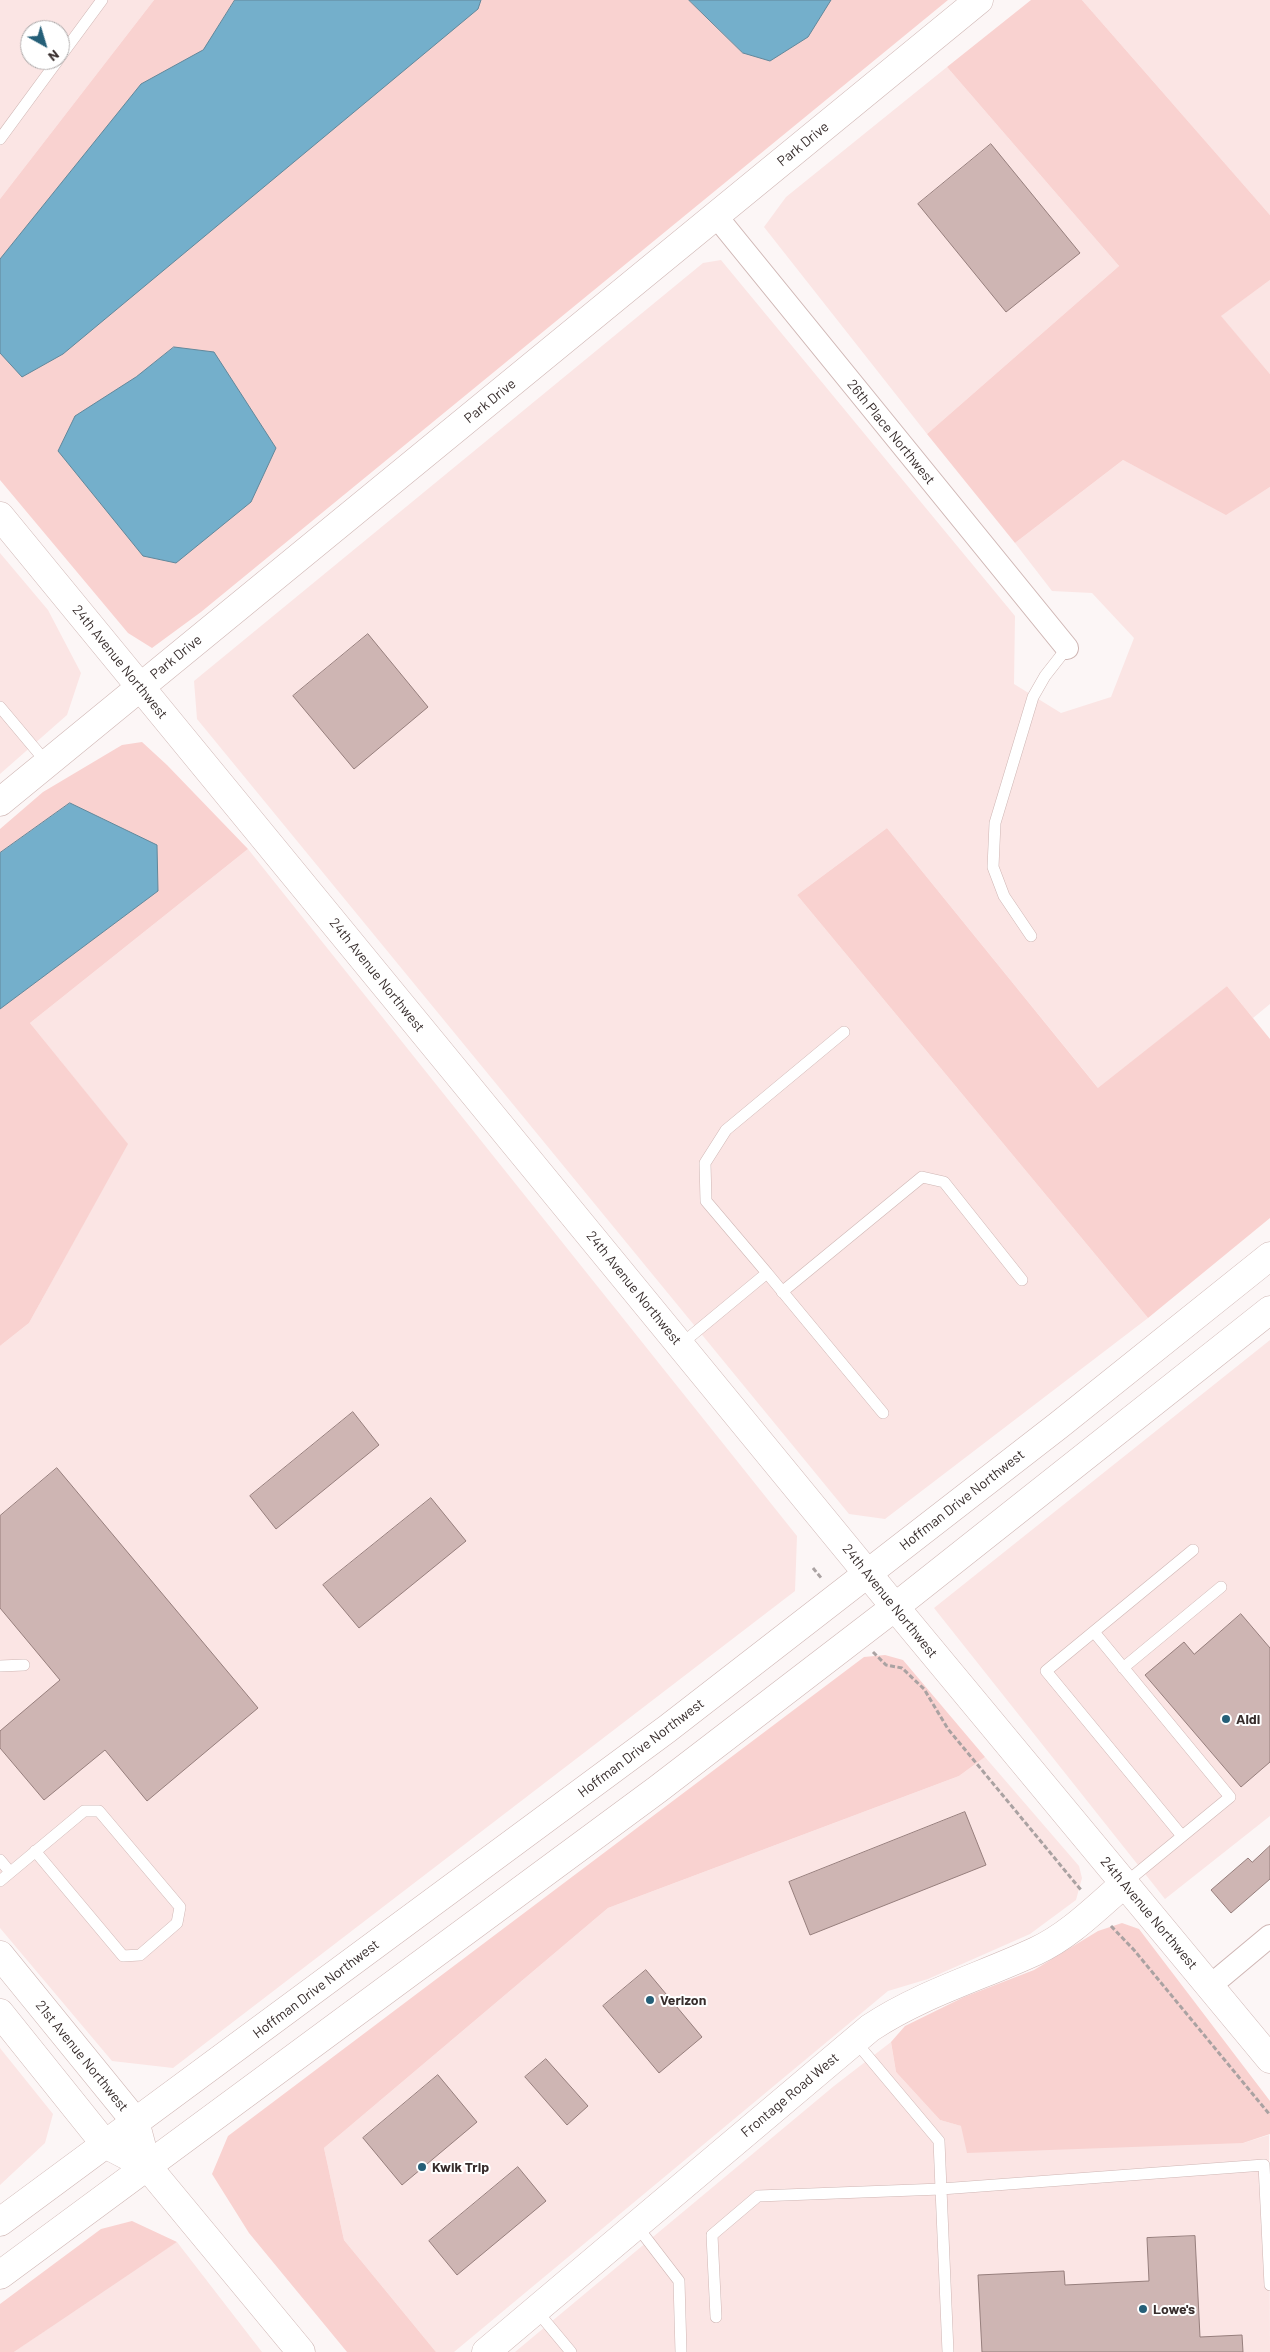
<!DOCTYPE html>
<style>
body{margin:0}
#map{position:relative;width:1270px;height:2352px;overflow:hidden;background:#fcf6f6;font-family:Barlow,sans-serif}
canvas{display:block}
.north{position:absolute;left:20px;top:20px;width:50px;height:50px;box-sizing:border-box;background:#fff;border:1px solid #afabab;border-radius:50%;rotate:141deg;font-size:14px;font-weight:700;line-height:20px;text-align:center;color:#372d2c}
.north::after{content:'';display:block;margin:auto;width:18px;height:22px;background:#255f78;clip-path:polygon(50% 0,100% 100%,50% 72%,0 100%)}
</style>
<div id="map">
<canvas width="1270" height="2352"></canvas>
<div class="north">N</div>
</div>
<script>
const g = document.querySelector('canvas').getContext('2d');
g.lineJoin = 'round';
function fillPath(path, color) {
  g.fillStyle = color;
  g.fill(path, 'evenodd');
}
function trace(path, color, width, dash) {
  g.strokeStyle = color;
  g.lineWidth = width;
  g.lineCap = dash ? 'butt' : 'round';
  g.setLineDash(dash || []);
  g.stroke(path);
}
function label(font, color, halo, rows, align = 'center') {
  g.font = font + ' Barlow,sans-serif';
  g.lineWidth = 4;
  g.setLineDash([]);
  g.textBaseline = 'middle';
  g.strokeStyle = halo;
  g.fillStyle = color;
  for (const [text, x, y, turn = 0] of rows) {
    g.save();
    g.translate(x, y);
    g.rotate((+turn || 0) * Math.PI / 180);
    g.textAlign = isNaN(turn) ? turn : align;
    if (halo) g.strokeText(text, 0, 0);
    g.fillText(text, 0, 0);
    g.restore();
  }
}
fillPath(new Path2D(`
 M0,0H154L0,199ZM30,30H60V60H30Z
 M1082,0H1270V215Z
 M947,67L1119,266L927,434L764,227L786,197Z
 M721,260L1015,616L1014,684L1061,713L1111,697L1134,638L1092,593L1052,591L1015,543L1123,460L1226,514L1270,487V1004L1253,1018L1227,986L1099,1089L887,828L797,895L1148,1318L885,1519L849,1514L197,719L194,681L703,263Z
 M1270,280V374L1220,316Z
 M0,553L48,610L81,673L67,715L0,774Z
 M248,849L797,1536L795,1591L173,2068L112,2061L0,1928V1346L29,1323L127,1144L30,1023Z
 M1270,1340V1816L1165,1899L934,1608Z
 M985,1757L1079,1866L1082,1878L1076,1900L1030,1934L928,1979L888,1991L454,2352H436L344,2240L324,2148L608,1908L959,1776Z
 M891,2042L896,2072L940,2120L961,2126L1243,2143L1269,2135L1270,2352H515L834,2086Z
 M0,2048L53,2114L45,2143L0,2185Z
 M177,2242L262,2352H14L131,2271Z`), '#fbe5e4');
fillPath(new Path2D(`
 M154,0H948L201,612L152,648L128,633L0,480V199Z
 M1031,0H1082L1270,215V280L1221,316L1270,374V487L1226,515L1123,460L1015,543L927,434L1119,266L947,67Z
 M142,742L167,765L248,849L30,1023L128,1144L29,1323L0,1346V829L43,792L122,745Z
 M887,828L1098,1088L1227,986L1270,1039V1218L1148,1318L797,895Z
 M885,1655L903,1660L985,1757L959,1776L608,1908L324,2148L344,2240L436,2352H347L249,2233L212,2174L228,2136L864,1657Z
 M1122,1923L1139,1929L1270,2101V2134L1243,2143L967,2153L961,2126L940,2120L896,2072L891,2042L905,2026L964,1997L1034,1970L1098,1931Z
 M132,2221L177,2242L14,2352H0V2304L101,2229Z`), '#f9d2d0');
const water = new Path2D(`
 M235,0H481L478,9L63,354L22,377L0,353V259L141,84L203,50Z
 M689,0H831L808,37L770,61L743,53Z
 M174,347L214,352L276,448L251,502L176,563L143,556L58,451L75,416L136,377Z
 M70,803L157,845L158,891L0,1009V853Z`);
fillPath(water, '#74afcb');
trace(water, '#62889b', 1);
const building = new Path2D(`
 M991,144L1080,253L1006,312L918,204Z
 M368,634L428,707L354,769L293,696Z
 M353,1412L379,1445L276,1529L250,1496Z
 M57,1468L258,1708L147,1801L105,1750L44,1800L0,1748V1731L60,1680L0,1608V1516Z
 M431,1498L466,1541L359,1628L323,1585Z
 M1241,1614L1270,1648V1762L1241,1787L1145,1675L1184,1642L1194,1654Z
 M965,1812L986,1865L810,1935L789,1882Z
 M1270,1846V1879L1231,1913L1211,1890L1248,1858L1252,1862Z
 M646,1970L702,2037L659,2073L603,2006Z
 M546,2059L588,2106L567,2125L525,2077Z
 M438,2075L477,2122L402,2185L363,2138Z
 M518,2167L546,2201L457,2275L429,2241Z
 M1195,2236L1200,2337L1242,2335L1243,2352H982L978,2275L1064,2271L1065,2285L1149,2281L1147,2238Z`);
fillPath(building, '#ceb5b3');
trace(building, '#977f7d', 1);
const service = new Path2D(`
 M60,57L102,0
 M0,139L58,60
 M0,707L47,763
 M1031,936L1004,896L993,867L995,823L1033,697L1045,676L1067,648
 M767,1273L883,1413
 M782,1292L922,1177L944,1182L1022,1280
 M680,1345L767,1273L706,1201L705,1163L726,1130L844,1032
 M1094,1632L1230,1797L1124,1884
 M0,1666L24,1665
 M1123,1668L1221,1587
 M1182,1836L1046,1671L1193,1550
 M0,1860L10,1872
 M0,1881L84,1811H99L180,1907L177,1923L140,1955L123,1956L35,1851
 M855,2041L939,2141L941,2189L1264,2165L1270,2285
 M636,2225L679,2281L681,2352
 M536,2310L571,2352
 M716,2317L712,2235L758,2196L941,2189L948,2352`);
const minor = new Path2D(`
 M716,216L1067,648
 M1210,1986L1270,1936`);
const tertiary = new Path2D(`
 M0,516L895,1607L1270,2059
 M0,802L979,0
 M0,1955L135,2121L147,2166
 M0,2013L105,2144L147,2166L301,2352
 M486,2352L870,2028C921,1994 980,1977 1036,1951C1070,1935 1096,1908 1124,1884`);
const secondary = new Path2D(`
 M0,2222L667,1729L1059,1425L1270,1256
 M0,2275L658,1789L895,1607L1270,1310`);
trace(service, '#cfb6b4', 12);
trace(minor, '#cfb6b4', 24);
trace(tertiary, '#cfb6b4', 29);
trace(secondary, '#cfb6b4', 29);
trace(new Path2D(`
 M813,1568L822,1579
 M873,1652L886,1665L902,1668L924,1689L948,1729L1081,1890
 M1111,1926L1134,1950L1270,2115`), '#aaa2a2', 3, [5, 2.5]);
trace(service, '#fff', 11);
trace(minor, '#fff', 22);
trace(tertiary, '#fff', 28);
trace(secondary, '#fff', 28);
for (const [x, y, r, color] of [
 [1226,1719,5,"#255f78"],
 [650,2000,5,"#255f78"],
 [422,2167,5,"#255f78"],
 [1143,2309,5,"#255f78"]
]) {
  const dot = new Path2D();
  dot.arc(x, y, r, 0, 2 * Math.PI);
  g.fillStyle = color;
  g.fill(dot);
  trace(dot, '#fff', 2);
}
label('14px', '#372d2c', '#fff', [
 ["Park Drive",803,144,-39],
 ["Park Drive",490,401,-39],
 ["26th Place Northwest",891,432,51],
 ["Park Drive",176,657,-39],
 ["24th Avenue Northwest",120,662,51],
 ["24th Avenue Northwest",377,975,51],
 ["24th Avenue Northwest",634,1288,51],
 ["Hoffman Drive Northwest",962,1500,-38],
 ["24th Avenue Northwest",890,1601,51],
 ["Hoffman Drive Northwest",641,1748,-37],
 ["24th Avenue Northwest",1149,1913,50],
 ["Hoffman Drive Northwest",316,1989,-37],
 ["21st Avenue Northwest",82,2056,51],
 ["Frontage Road West",790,2095,-40]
]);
label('bold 14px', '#372d2c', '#fff', [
 ["Aldi",1236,1719],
 ["Verizon",660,2000],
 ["Kwik Trip",432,2167],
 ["Lowe's",1153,2309]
], 'left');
</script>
